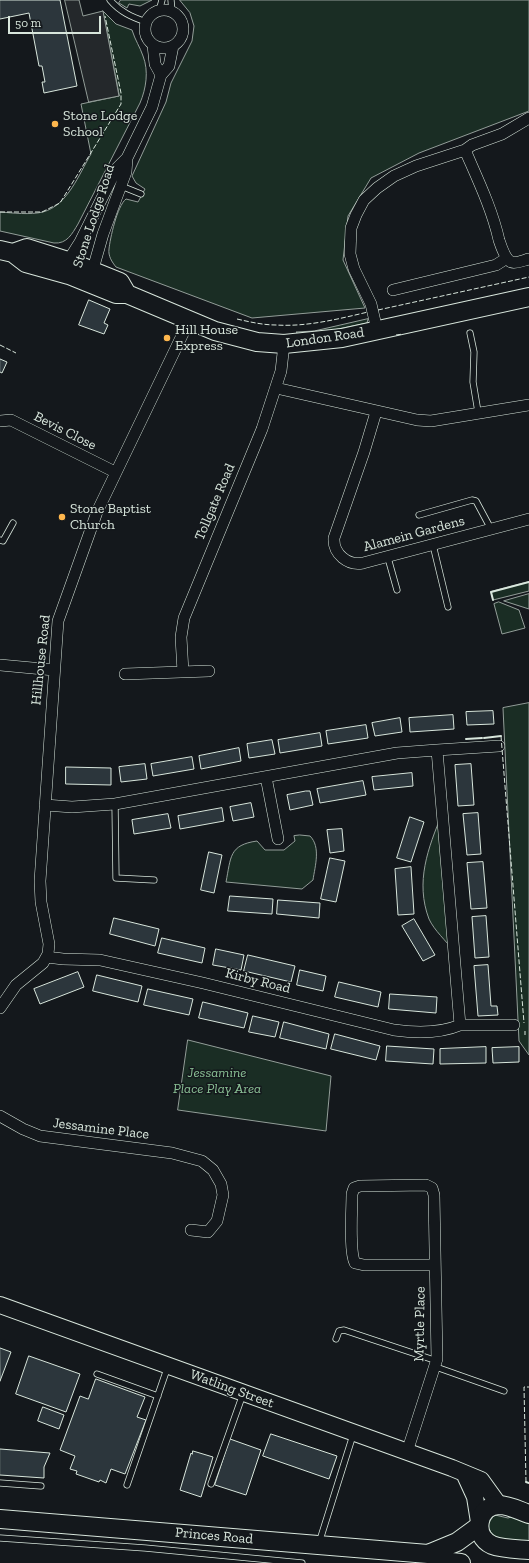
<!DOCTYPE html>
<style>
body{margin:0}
#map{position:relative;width:529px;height:1563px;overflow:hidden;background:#14181c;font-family:"Zilla Slab",serif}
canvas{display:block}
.scale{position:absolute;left:8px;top:16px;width:93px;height:18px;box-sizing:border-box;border:2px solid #d8e6dc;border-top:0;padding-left:5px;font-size:12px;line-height:14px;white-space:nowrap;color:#d8e6dc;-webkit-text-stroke:3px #14181c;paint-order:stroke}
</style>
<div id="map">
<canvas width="529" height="1563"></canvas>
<div class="scale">50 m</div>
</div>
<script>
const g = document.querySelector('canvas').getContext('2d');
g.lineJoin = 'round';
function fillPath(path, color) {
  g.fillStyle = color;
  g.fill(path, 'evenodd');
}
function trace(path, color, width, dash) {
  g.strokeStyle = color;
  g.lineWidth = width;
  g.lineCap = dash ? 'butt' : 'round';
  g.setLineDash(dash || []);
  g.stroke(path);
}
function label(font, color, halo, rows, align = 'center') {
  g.font = font + ' "Zilla Slab",serif';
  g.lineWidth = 3;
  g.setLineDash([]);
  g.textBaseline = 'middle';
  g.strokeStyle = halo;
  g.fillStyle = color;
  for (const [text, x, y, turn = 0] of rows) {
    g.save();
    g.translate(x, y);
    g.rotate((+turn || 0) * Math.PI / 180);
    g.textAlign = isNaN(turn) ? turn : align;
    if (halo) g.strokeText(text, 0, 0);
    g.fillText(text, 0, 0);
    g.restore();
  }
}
const green = new Path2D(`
 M121,0H152L140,6L129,4L127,8L119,3Z
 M180,0H529V111L419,153L371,178L348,216L343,260L365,308L252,318L116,267C112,262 108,256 109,249C110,239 117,206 126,199L138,202L145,189L136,183L132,176L166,102L171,83L192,41L194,26L190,13Z
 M103,11L116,24L132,30C135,40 140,47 143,56C149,71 146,89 140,103L78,224C72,234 67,244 54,243L0,231V212C13,213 30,215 43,212C68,205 79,174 91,154L81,104L119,96Z
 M368,319L367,323L309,335L301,336L296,332L314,331Z
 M529,582V591L493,600L491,592Z
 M529,594V609L504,601Z
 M499,602L519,610L525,628L502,634L494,604Z
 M529,703V1055L519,1041L503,708Z
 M442,814L454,951C446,941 434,930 429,919C415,882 428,848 442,814Z
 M300,835L310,836C321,847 315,866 313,880L302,889L226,882C231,857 229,845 257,841L265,850H284L295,841L294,836Z
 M188,1040L331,1076L326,1131L178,1110Z
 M495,1515L508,1518L511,1517L529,1523V1543C509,1542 496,1546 487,1525Z`);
fillPath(green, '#1a2d24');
trace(green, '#939e99', 1);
const parking = new Path2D(`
 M65,0H79L83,16L103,11L119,96L89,102Z`);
fillPath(parking, '#24282b');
trace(parking, '#939e99', 1);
const building = new Path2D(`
 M0,0H60L77,86L44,93L42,82H45L42,66H39L29,13L0,19Z
 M89,300L110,309L104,323L108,325L104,334L79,325Z
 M0,359L7,362L2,373L0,372Z
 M493,711L494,724L467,725L466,712Z
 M453,715L454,729L410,732L409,718Z
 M400,718L402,732L375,736L372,723Z
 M366,725L368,738L328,744L326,731Z
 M320,733L322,746L280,753L278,740Z
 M272,740L275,754L249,758L247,744Z
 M239,748L241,761L201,769L199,756Z
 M192,757L194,769L153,776L151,764Z
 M145,764L147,779L121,782L119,767Z
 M471,764L474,805L458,806L455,765Z
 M66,767L111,768V785L66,784Z
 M412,773L413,786L374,790L372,777Z
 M363,781L366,795L320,803L317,789Z
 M306,791H310L313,805L290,810L287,795Z
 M251,803L254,817L233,821L230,807Z
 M222,808L224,821L180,829L178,816Z
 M478,813L481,854L467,855L463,814Z
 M168,814L171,828L134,834L132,820Z
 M410,817L424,822L411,862L397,858Z
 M342,829L344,851L330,853L327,830Z
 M209,852L222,855L214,893L201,890Z
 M330,858L345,861L336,902L321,899Z
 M483,862L487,908L471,909L467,863Z
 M411,867L414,914L398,915L395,869Z
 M230,896L273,899L272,914L228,911Z
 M278,900L320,903L319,918L277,914Z
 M486,916L489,957L475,958L472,917Z
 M114,918L159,929L155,946L110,934Z
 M414,919L435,955L423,961L402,926Z
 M162,938L205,948L202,963L158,953Z
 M216,949L244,955L241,970L213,965Z
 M248,955L295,966L291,982L244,971Z
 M488,965L491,1006H497L498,1015L478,1016L474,966Z
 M300,970L326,976L323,991L297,985Z
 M78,972L84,987L40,1004L34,989Z
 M97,975L142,986L138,1002L93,991Z
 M339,982L381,992L378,1007L335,997Z
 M148,989L193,999L189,1015L144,1005Z
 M390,994L437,997L436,1013L389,1009Z
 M203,1002L248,1013L244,1028L199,1018Z
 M253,1016L279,1022L275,1037L249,1032Z
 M284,1022L329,1034L326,1049L280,1038Z
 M335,1034L380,1046L376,1060L331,1049Z
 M387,1046L434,1049L433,1064L386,1061Z
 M486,1047V1063L440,1064V1049Z
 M519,1047V1062L493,1063L492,1048Z
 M0,1348L11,1352L0,1381Z
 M29,1356L80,1374L66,1412L16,1394Z
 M96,1379L145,1397L137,1417L146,1420L125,1474L111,1469L106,1483L100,1480L99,1482L76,1474L77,1471L70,1469L75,1456L60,1450L80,1396L88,1399Z
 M43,1407L64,1415L59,1429L38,1421Z
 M271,1434L337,1456L329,1479L263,1456Z
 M230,1439L261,1450L246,1495L215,1485Z
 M0,1449L50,1453L44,1467V1478L0,1475Z
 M193,1451L213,1457L201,1497L180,1490L191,1453L192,1454Z`);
fillPath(building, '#2c363c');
trace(building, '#d8e6dc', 1);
const service = new Path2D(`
 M110,0C120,12 132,17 146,22
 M171,0L172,12
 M159,11L162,0
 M121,186L141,194
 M470,333L474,352L473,382L478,412
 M419,515L472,500L476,501L491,529
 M0,540L3,541L13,523
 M433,545L448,607
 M388,558L397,590
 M115,804L116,878L154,880
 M336,1339L339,1331L344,1330L437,1361
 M436,1367L504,1391
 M97,1374L158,1396
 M0,1483L41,1486
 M211,1484L243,1394
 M127,1485L168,1366
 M0,1538L145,1548L302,1563
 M319,1543L353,1435`);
const minor = new Path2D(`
 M145 29a19 19 0 1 1 38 0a19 19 0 1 1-38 0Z
 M153,45L155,64L161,75
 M465,150C478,180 492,209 499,240C501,246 505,259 511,262C516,264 524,260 529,259
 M68,267V261L80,242L117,168L127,158L152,107L161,75L169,66L173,46
 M91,276L103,234L126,172L127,158
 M393,290L496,265L507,258
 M377,330L371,304L354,269L350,254L351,228L356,215L364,200L377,188L394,176L416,166L465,150L472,145L502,134L529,118
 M276,388L417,420L431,421L529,405
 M376,412L364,452L334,538C333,554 348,566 363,563L529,519
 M0,421L11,420L115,472
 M0,665L54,670
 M183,672L181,637L184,618L262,429L281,371L284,344
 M125,674L209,671
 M437,750L499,746
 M266,777L278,839
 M45,805L72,807L115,804L397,753L437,750L460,1025C439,1034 416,1033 394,1030L203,983L100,960L63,959L47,957
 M0,1008L16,985L43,963L48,954L49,944L41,902L40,881L58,621L97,512L189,321
 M460,1025H514
 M0,1116L23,1129L40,1136L172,1153L202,1161L213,1170L221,1184L223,1195L217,1221L208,1232L191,1230
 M407,1452L437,1359L434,1195L432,1188L426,1185L360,1186L354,1188L352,1194C352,1208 349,1252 355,1263L364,1265H435`);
const secondary = new Path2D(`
 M0,1305L452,1468L481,1480L499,1505
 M464,1473L475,1497L479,1522`);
const primary = new Path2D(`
 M0,250L13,253L26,263L69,275L116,294H127L215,331L257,342L284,344L342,338L529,297
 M13,253L27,248L68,261L120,282L127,294
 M529,1514C520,1511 509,1505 499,1505C477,1506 472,1536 492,1545C502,1549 518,1549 529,1550
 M0,1519L428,1554L451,1562L461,1563
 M428,1554L457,1542L479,1526`);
trace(service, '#d8e6dc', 7);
trace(minor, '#d8e6dc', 12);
trace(secondary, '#d8e6dc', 18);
trace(primary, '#d8e6dc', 20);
trace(service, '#14181c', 5.5);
trace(minor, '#14181c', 11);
trace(secondary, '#14181c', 16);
trace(primary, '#14181c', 18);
trace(new Path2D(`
 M0,212H42L60,203L121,104V93L105,16
 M378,310L529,277
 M237,319C250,322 263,325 276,325C307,327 338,319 368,312
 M396,335L403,334
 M0,345L16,353
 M501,736L524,1023
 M525,1031V1035
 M526,1482L524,1387H529`), '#d8e6dc', 1, [5, 2]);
trace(new Path2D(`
 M493,600L491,592L529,582
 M484,738L501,736
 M466,739L482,738
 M526,1482L529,1483`), '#d8e6dc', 2);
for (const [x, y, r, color] of [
 [55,124,4,"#ffb74d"],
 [167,338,4,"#ffb74d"],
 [62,517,4,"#ffb74d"]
]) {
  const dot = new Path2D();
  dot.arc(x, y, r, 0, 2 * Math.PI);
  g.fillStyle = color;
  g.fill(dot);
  trace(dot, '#14181c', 1.5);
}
label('14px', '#d8e6dc', '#14181c', [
 ["Stone Lodge",63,116],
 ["School",63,132],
 ["Hill House",175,330],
 ["Express",175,346],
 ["Stone Baptist",70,509],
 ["Church",70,525]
], 'left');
label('14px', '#d8e6dc', '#14181c', [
 ["Stone Lodge Road",94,216,-72],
 ["London Road",325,338,-8],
 ["Bevis Close",65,431,27],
 ["Tollgate Road",215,502,-67],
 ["Alamein Gardens",414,534,-15],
 ["Hillhouse Road",41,660,-84],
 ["Kirby Road",258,981,14],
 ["Jessamine Place",101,1129,7],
 ["Myrtle Place",420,1324,-89],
 ["Watling Street",232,1389,20],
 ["Princes Road",214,1536,5]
]);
label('italic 14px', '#8ac095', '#14181c', [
 ["Jessamine",217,1073],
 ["Place Play Area",217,1089]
]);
</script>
